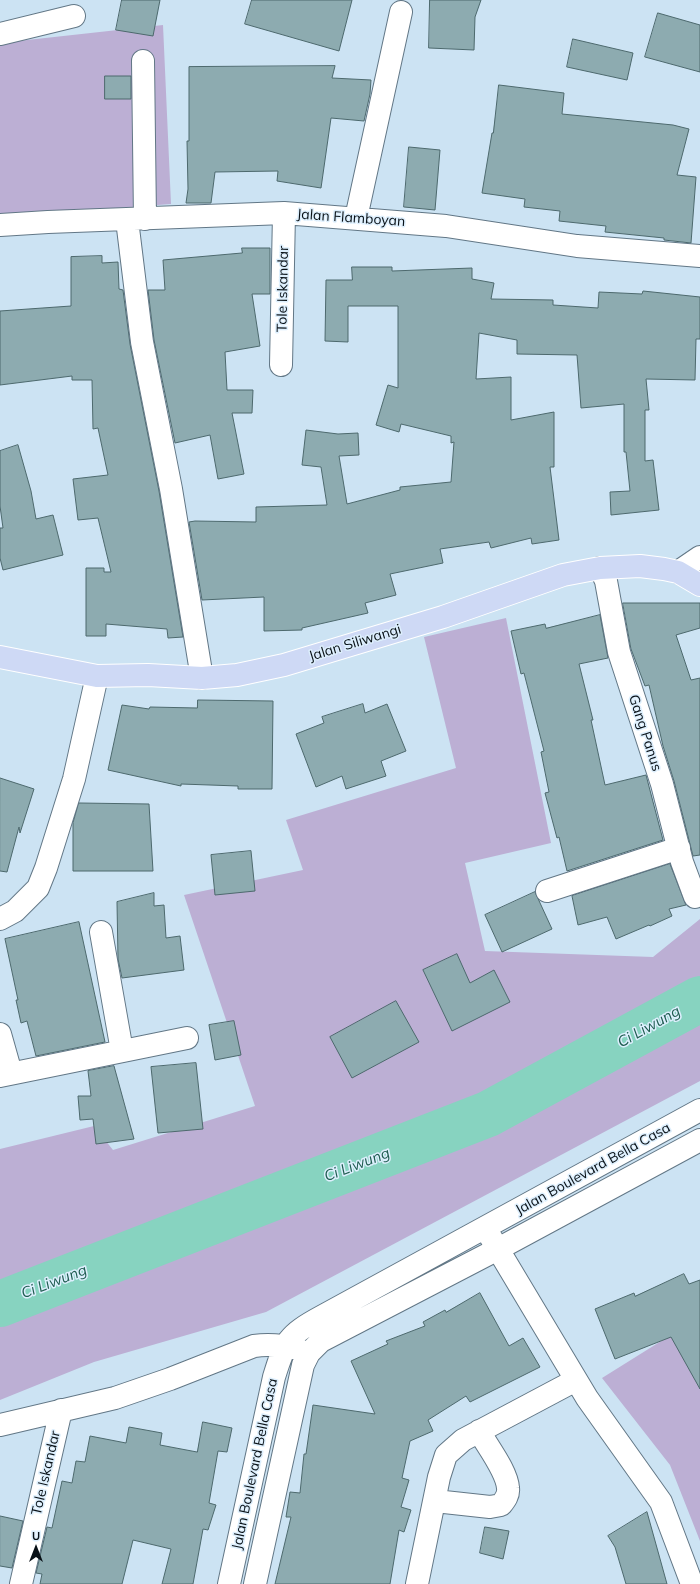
<!DOCTYPE html>
<style>
body{margin:0}
#map{position:relative;width:700px;height:1584px;overflow:hidden;background:#cce3f3;font-family:Mulish,sans-serif}
canvas{display:block}
.north{position:absolute;left:16px;top:1528px;width:40px;height:40px;-webkit-text-stroke:3px #ddeffd;paint-order:stroke;rotate:0deg;font-size:11px;font-weight:700;line-height:16px;text-align:center;color:#081016}
.north::after{content:'';display:block;margin:auto;width:14px;height:18px;background:#081016;clip-path:polygon(50% 0,100% 100%,50% 72%,0 100%)}
</style>
<div id="map">
<canvas width="700" height="1584"></canvas>
<div class="north">U</div>
</div>
<script>
const g = document.querySelector('canvas').getContext('2d');
g.lineJoin = 'round';
function fillPath(path, color) {
  g.fillStyle = color;
  g.fill(path, 'evenodd');
}
function trace(path, color, width, dash) {
  g.strokeStyle = color;
  g.lineWidth = width;
  g.lineCap = dash ? 'butt' : 'round';
  g.setLineDash(dash || []);
  g.stroke(path);
}
function label(font, color, halo, rows, align = 'center') {
  g.font = font + ' Mulish,sans-serif';
  g.lineWidth = 3;
  g.setLineDash([]);
  g.textBaseline = 'middle';
  g.strokeStyle = halo;
  g.fillStyle = color;
  for (const [text, x, y, turn = 0] of rows) {
    g.save();
    g.translate(x, y);
    g.rotate((+turn || 0) * Math.PI / 180);
    g.textAlign = isNaN(turn) ? turn : align;
    if (halo) g.strokeText(text, 0, 0);
    g.fillText(text, 0, 0);
    g.restore();
  }
}
fillPath(new Path2D(`
 M163,25L171,204L0,217V43Z
 M506,618L551,843L465,863L485,951L653,957L700,919V1081L266,1312L94,1362L0,1400V1149L94,1126L113,1150L255,1106L184,895L303,870L286,820L456,768L424,637Z
 M674,1333L700,1384V1541L670,1465L602,1378Z`), '#bcafd4');
trace(new Path2D(`
 M0,1304L488,1114L700,999`), '#87d3c0', 46);
const building = new Path2D(`
 M122,0H160L153,36L116,30Z
 M252,0H352L339,51L245,24Z
 M430,0H481L475,17L474,50L429,48Z
 M658,13L700,25V72L645,57Z
 M573,39L633,53L627,80L567,67Z
 M335,66L332,78L371,80L370,94L364,121L331,118L321,188L277,181L278,171L215,172L211,203H186L188,189L187,141H189V67Z
 M105,76H131V99H105Z
 M499,85L564,93L562,114L673,125L689,129L677,175L696,177L691,243L664,240V238L605,232L606,226L559,221L560,211L524,207L525,199L482,193L492,133H493Z
 M409,147L440,150L435,210L404,207Z
 M242,248H270V294H252L260,346L225,352L227,390H253L252,413H232L244,474L218,479L210,435L175,443L154,340L148,290H165L163,260L242,253Z
 M102,256V263L118,262L119,289L123,290L130,344L159,491L183,637L168,638L167,629L106,624V636H86V568H104V572H111L98,518L78,520L73,479L108,475L98,428L93,429L92,380H72V376L0,385V311L71,306V257Z
 M352,267H392V271L472,268V279L494,283L491,299L553,300V305L598,308L599,292L642,294L643,291L700,297V339H696L695,380L646,379L649,410H645V461L653,460L659,510L611,515L610,492L630,491L626,452H624V404L581,408L577,355L517,354V340L479,333L476,379L511,377V420L554,412V467H550L559,540L532,544L531,538L491,548L489,542L440,549L443,563L390,574L396,595L365,603L368,613L302,628V630L264,631V597L202,600L189,522L195,521L256,522V507L327,505L321,467L302,465L306,430L338,434L358,433L359,455L339,456L347,504L400,490V487L451,482L454,442L451,443V436L401,424L399,432L376,425L388,385L398,388V306H348V342L325,341L326,280H352Z
 M18,445L31,491L36,519L53,515L63,555L3,570L0,558V528H3L0,506V451Z
 M623,603H700V628L676,635L691,680L700,678V855L693,856L674,781L663,746L649,685L645,686L631,649Z
 M600,615L608,658L579,664L593,720H591L605,785L646,775L663,840L567,871L559,837L557,838L545,793L549,792L541,752L544,751L524,673L521,674L511,631L545,624L546,628Z
 M198,700L273,701L272,789H238V786L181,784V786L108,770L122,705L149,709L150,707L197,708Z
 M363,704L365,713L387,704L406,751L381,761L386,776L346,789L342,776L316,787L296,734L324,723L322,717Z
 M0,778L34,789L20,833L19,827L7,872L0,871Z
 M79,803L149,804L153,871H73V823Z
 M251,851L255,891L215,895L211,855Z
 M670,864L686,905L669,909L672,916L650,926L649,925L616,939L607,917L578,925L572,896Z
 M535,892L552,929L502,952L485,915Z
 M154,893V906L164,905L166,938L180,936L184,970L122,978L118,959L117,902Z
 M79,922L105,1042L36,1056L27,1021L21,1023L16,1000H18L5,939Z
 M457,954L470,983L494,970L510,1002L452,1031L423,970Z
 M396,1001L419,1042L352,1078L330,1037Z
 M234,1021L241,1055L215,1060L209,1025Z
 M196,1063L203,1129L158,1133L151,1067Z
 M114,1066L134,1139L96,1144L93,1119L80,1120L78,1096H91L88,1071Z
 M684,1274L689,1284L700,1280V1389L671,1337L615,1359L595,1309L634,1293L635,1296Z
 M480,1293L509,1346L523,1338L540,1367L470,1402L466,1396L428,1420L433,1431L410,1441L402,1478L409,1480L401,1507L411,1510L404,1532L399,1530L390,1584H275L291,1517H286L290,1492L300,1493L304,1454H306L313,1405L375,1414L351,1361L388,1344L386,1341L425,1326L423,1322L445,1310L446,1312Z
 M203,1422L232,1428L227,1452L218,1451L209,1503L216,1505L208,1530L203,1529L193,1584H162L171,1549L133,1540L122,1584H40L42,1574L36,1573L47,1527L52,1528L62,1481L72,1483L76,1461L85,1462L90,1436L126,1443L129,1427L162,1433L160,1445L197,1452Z
 M647,1512L667,1584H626L615,1547L608,1536Z
 M0,1516L23,1521L12,1568L0,1566Z
 M485,1527L509,1531L503,1559L480,1553Z`);
fillPath(building, '#8dabb0');
trace(building, '#4d696d', 1);
const minor = new Path2D(`
 M0,34L74,16
 M143,61L145,219
 M356,218L401,12
 M127,220L142,342L171,489L202,678
 M0,225L48,222L284,213L446,226L577,246L700,256
 M281,365L284,213
 M600,568L606,581L619,652L662,784L682,862L695,897
 M678,572L700,557
 M547,891L679,848
 M0,919L15,911L38,888L46,868L74,779L97,676
 M101,932L122,1051
 M0,1034L11,1073
 M0,1076L187,1038
 M490,1236L587,1398L661,1502L692,1584
 M0,1425L115,1398L170,1379L254,1346C269,1344 282,1345 298,1349
 M435,1501L490,1507L501,1505C505,1500 509,1495 508,1488C507,1471 487,1446 479,1431
 M21,1584L61,1410
 M229,1584L274,1377C285,1341 288,1335 321,1317L700,1110
 M255,1584L303,1365L309,1353L321,1341L498,1249L700,1140
 M417,1584L439,1477L446,1455L463,1440L576,1380`);
const major = new Path2D(`
 M0,657L97,676L148,675L202,678L237,675L284,665L443,617L563,575L600,568L640,566L664,569L678,572L700,585`);
trace(minor, '#627786', 24);
trace(major, '#fff', 24);
trace(minor, '#fff', 22);
trace(major, '#ced9f5', 22);
label('14px', '#081016', '#ddeffd', [
 ["Jalan Flamboyan",351,218,4],
 ["Tole Iskandar",283,289,-89],
 ["Jalan Siliwangi",355,643,-17],
 ["Gang Panus",645,733,72],
 ["Jalan Boulevard Bella Casa",593,1169,-29],
 ["Jalan Boulevard Bella Casa",255,1464,-78],
 ["Tole Iskandar",46,1473,-77]
]);
label('italic 15px', '#1f5c50', '#ddeffd', [
 ["Ci Liwung",649,1027,-29],
 ["Ci Liwung",357,1165,-21],
 ["Ci Liwung",54,1282,-21]
]);
</script>
